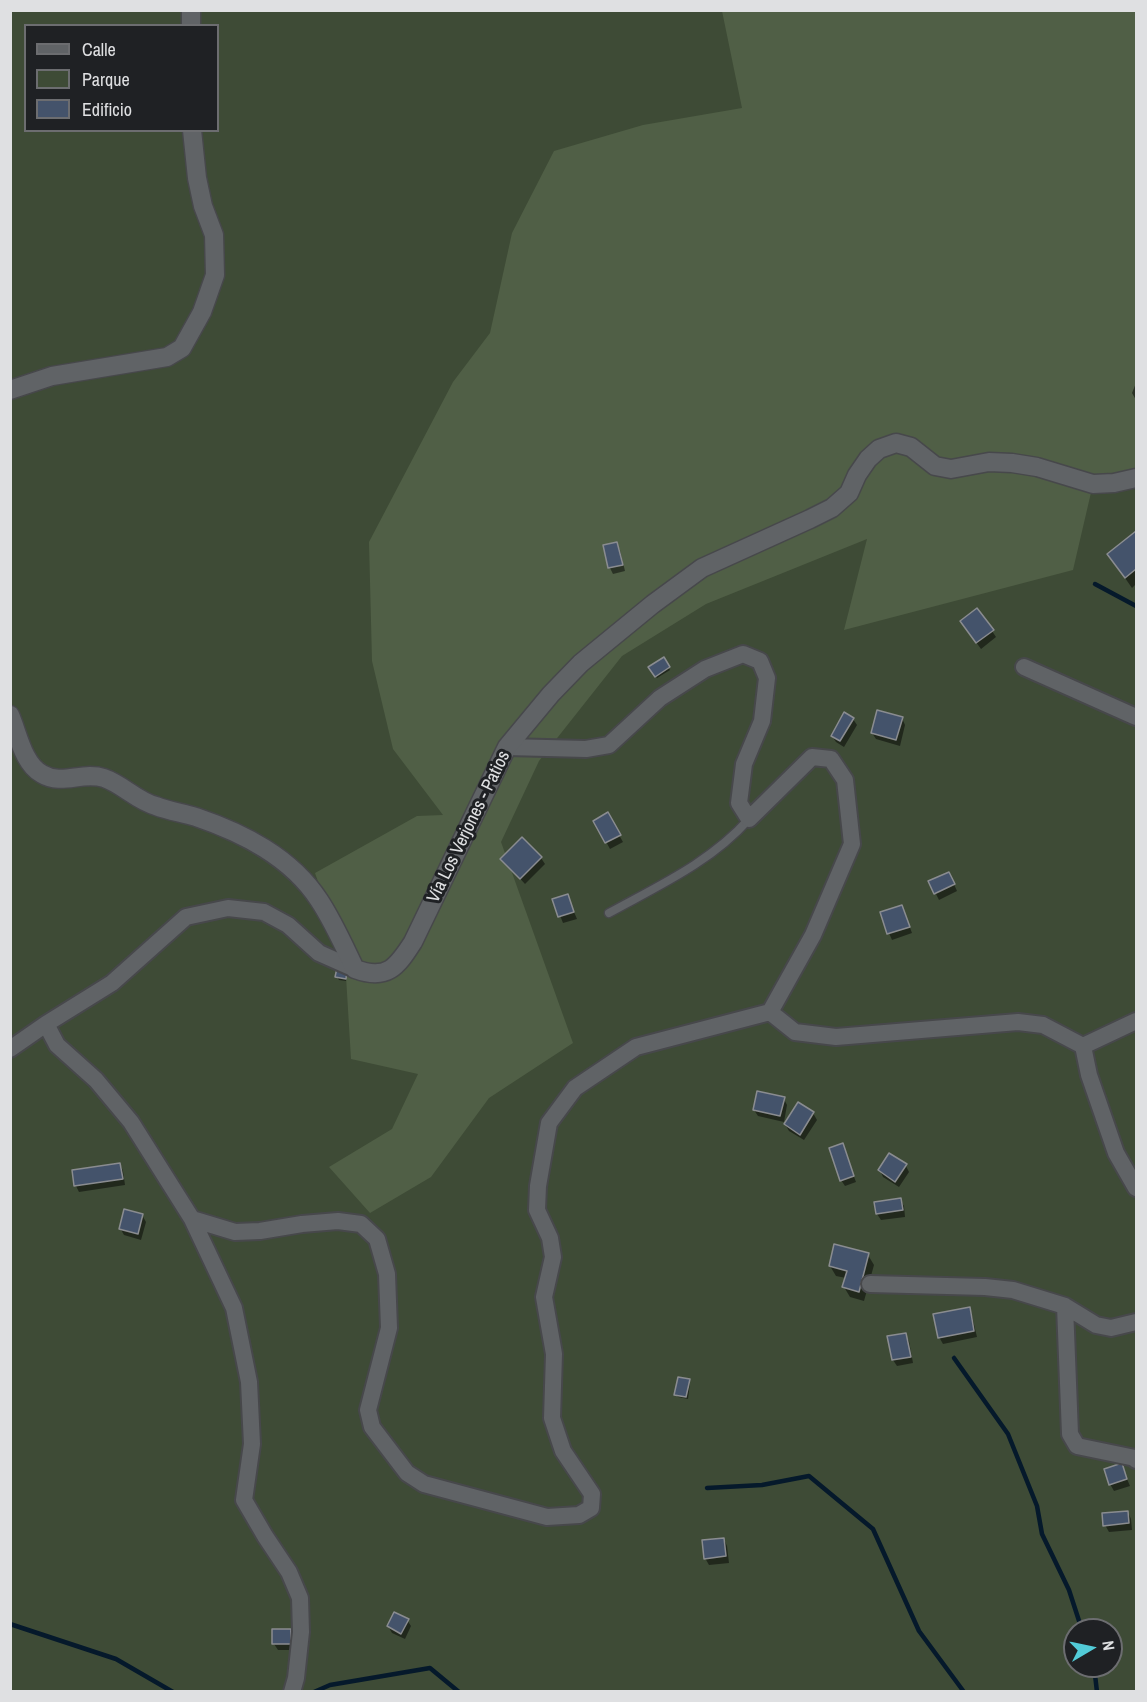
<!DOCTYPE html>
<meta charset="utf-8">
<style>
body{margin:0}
#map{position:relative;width:1147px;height:1702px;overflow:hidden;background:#292a2d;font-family:"Archivo Narrow",sans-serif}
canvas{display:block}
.frame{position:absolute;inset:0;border:12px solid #dfe0e2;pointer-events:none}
.legend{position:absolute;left:24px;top:24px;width:195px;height:108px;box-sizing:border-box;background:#1f2124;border:2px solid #6c6d70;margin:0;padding:8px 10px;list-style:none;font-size:18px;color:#dfe0e2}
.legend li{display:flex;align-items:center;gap:12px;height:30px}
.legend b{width:30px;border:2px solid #6c6d70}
.north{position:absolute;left:1063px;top:1618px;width:60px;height:60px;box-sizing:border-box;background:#1f2124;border:2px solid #6c6d70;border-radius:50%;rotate:81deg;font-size:16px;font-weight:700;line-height:24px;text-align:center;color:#dfe0e2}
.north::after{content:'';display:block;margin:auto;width:21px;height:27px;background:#52cbd7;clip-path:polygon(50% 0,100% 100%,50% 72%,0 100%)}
</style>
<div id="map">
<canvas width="1147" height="1702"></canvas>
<div class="frame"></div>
<ul class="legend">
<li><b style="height:8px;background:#606366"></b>Calle</li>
<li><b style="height:16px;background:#3e4b36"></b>Parque</li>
<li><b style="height:16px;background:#44536b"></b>Edificio</li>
</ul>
<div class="north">N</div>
</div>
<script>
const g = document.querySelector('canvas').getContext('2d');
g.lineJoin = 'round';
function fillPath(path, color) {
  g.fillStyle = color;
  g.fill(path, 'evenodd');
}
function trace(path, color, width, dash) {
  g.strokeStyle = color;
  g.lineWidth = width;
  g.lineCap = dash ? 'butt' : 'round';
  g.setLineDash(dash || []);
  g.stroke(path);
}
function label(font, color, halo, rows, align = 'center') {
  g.font = font + ' "Archivo Narrow",sans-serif';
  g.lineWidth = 6;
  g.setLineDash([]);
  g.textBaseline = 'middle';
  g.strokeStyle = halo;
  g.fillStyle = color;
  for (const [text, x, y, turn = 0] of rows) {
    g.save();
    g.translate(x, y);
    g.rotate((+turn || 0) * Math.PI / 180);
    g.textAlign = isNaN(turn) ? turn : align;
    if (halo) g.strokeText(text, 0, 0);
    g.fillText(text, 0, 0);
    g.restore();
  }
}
fillPath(new Path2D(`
 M11,11H1136V1691H11ZM26,26H218V130H26ZM1075,1630H1111V1666H1075Z`), '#3e4b36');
fillPath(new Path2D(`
 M722,11H1136V478L1093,484L1073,570L844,630L867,539L706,604L622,656L539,761L501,842L573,1043L489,1098L431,1177L370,1213L329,1167L392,1129L418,1074L351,1059L345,960L315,873L417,816L443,815L393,749L372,661L369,542L453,382L490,333L512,233L554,151L643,125L742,108Z`), '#505f46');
fillPath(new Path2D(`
 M1136,383V400L1132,393Z
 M1136,533V584L1132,588L1109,555Z
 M616,543L620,550L625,571L613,574L610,568L604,546Z
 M966,628L992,631L996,637L981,649Z
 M664,659L670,670L657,678L650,667Z
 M902,718L905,725L900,746L876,739L872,733Z
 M853,719L857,725L844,747L836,742L832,736Z
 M607,814L623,842L610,849L595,821Z
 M522,839L541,858L545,864L525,884L502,859Z
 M952,880L957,891L939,900L930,882Z
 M567,896L577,919L563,923L554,900Z
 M902,907L912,933L892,940L889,933Z
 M347,974L346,981L339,980L337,977Z
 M784,1099L787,1105L784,1122L758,1116L754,1110Z
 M813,1113L817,1120L804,1140L789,1131L785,1124Z
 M842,1145L856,1182L845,1186L841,1180Z
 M120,1164L123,1171L125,1185L79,1192L76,1186Z
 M906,1166L909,1172L899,1187L883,1177L880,1170Z
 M900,1200L904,1206L905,1217L881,1220L877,1214L875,1204Z
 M142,1215L146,1222L141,1240L124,1235L120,1228Z
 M868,1255L874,1265L864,1301L850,1297L844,1287L846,1278L836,1276L830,1266Z
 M969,1309L972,1316L977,1337L943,1344L939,1337Z
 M905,1334L909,1341L913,1363L897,1366L893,1360L889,1337Z
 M689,1381L690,1383L688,1399L678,1397L676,1395Z
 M1121,1465L1130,1486L1114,1491L1110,1484Z
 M1128,1512L1131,1519L1132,1530L1109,1532L1105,1525Z
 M724,1539L727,1546L729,1563L709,1565L705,1558Z
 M407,1620L411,1626L405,1639L392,1633L388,1626Z
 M290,1630L294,1637V1650H278L274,1644Z`), '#0007');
trace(new Path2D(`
 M1095,584L1136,606
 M954,1358L1008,1434L1037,1506L1042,1534L1069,1590L1082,1630
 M707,1488L762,1485L809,1476L873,1529L919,1631L964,1692
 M10,1624L116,1659L173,1692
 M1094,1666L1097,1692
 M314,1692L330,1685L430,1668L459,1692`), '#05192b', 4.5);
const building = new Path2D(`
 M1136,531V569L1125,578L1107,554Z
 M617,542L623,565L608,568L603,545Z
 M977,608L994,630L976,643L960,621Z
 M664,657L670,667L655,677L648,667Z
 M877,710L903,717L896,740L871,733Z
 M844,712L854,718L840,741L831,736Z
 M608,812L621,835L605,843L593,821Z
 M522,837L542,857L520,879L500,859Z
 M949,872L955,884L934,894L928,881Z
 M568,894L574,912L558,917L552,899Z
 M902,905L910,927L887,934L880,912Z
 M337,968L347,970L346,979L335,977Z
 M757,1091L785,1097L780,1116L753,1110Z
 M798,1102L814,1112L800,1135L784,1124Z
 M843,1143L854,1176L840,1181L829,1148Z
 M889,1153L907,1164L895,1182L878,1170Z
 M120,1163L123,1179L74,1186L72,1170Z
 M901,1198L903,1210L876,1214L874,1202Z
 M124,1209L143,1214L138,1234L119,1229Z
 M834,1244L869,1253L859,1292L842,1287L847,1271L829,1266Z
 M970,1307L974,1331L938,1338L933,1314Z
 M906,1333L911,1357L892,1360L887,1336Z
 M678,1377L690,1379L686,1397L674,1395Z
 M1122,1463L1127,1479L1109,1485L1104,1469Z
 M1128,1511L1129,1523L1103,1526L1102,1513Z
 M724,1538L726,1556L704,1559L702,1540Z
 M394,1612L409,1619L401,1634L387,1626Z
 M272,1629H291V1644H272Z`);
fillPath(building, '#44536b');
trace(building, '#8a8c90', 1.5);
const service = new Path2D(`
 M609,913C658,886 711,862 749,819`);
const minor = new Path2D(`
 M1024,667L1136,717
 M770,1012L795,1032L836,1037L1018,1022L1043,1025L1083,1046
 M46,1024L57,1045L96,1080L131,1122L192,1219L234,1308L249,1382L252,1444L244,1500L265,1536L289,1572L300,1598L301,1632L296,1678L292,1692
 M1083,1046L1089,1075L1116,1153L1136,1188
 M1083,1046L1136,1021
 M10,1049L46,1024L112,983L186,917L228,908L264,912L288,925L319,953L355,969
 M192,1219L235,1232L260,1231L302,1224L338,1221L361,1224L377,1239L387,1274L389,1328L368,1410L372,1427L407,1473L424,1484L547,1517L579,1515L591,1508L592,1494L563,1451L552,1418L554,1354L544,1297L553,1257L550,1238L537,1210L538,1186L549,1123L575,1088L636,1047L770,1012L813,935L852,844L845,780L831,759L812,757L749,819L739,803L744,764L762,721L767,678L760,661L743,654L705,669L660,698L609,745L586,749L507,747
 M870,1284L985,1287L1013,1290L1065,1306L1096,1325L1111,1328L1136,1322
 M1065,1306L1070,1434L1077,1446L1135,1458L1136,1460`);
const tertiary = new Path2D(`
 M191,26V10
 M10,390L52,376L167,357L182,348L202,312L215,275L214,235L203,206L197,178L192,130
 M10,715C18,733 23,764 42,774C62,786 82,771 104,778C122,784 137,801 156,806C169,811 183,813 196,817C243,833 291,857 319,900C333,921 344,946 355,969C387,981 397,967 413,942L507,747L551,694L581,663L653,604L702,568L810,519L832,508L849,493L857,475L868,459L879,449L896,443L911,447L935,466L951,469L989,462L1012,463L1037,467L1093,484L1114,483L1136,478`);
trace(service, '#47484b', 11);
trace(minor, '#47484b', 20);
trace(tertiary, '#47484b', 21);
trace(service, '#606366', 8);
trace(minor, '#606366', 16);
trace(tertiary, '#606366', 18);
label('18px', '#dfe0e2', '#1f2124', [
 ["Vía Los Verjones - Patios",469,827,-64]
]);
</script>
